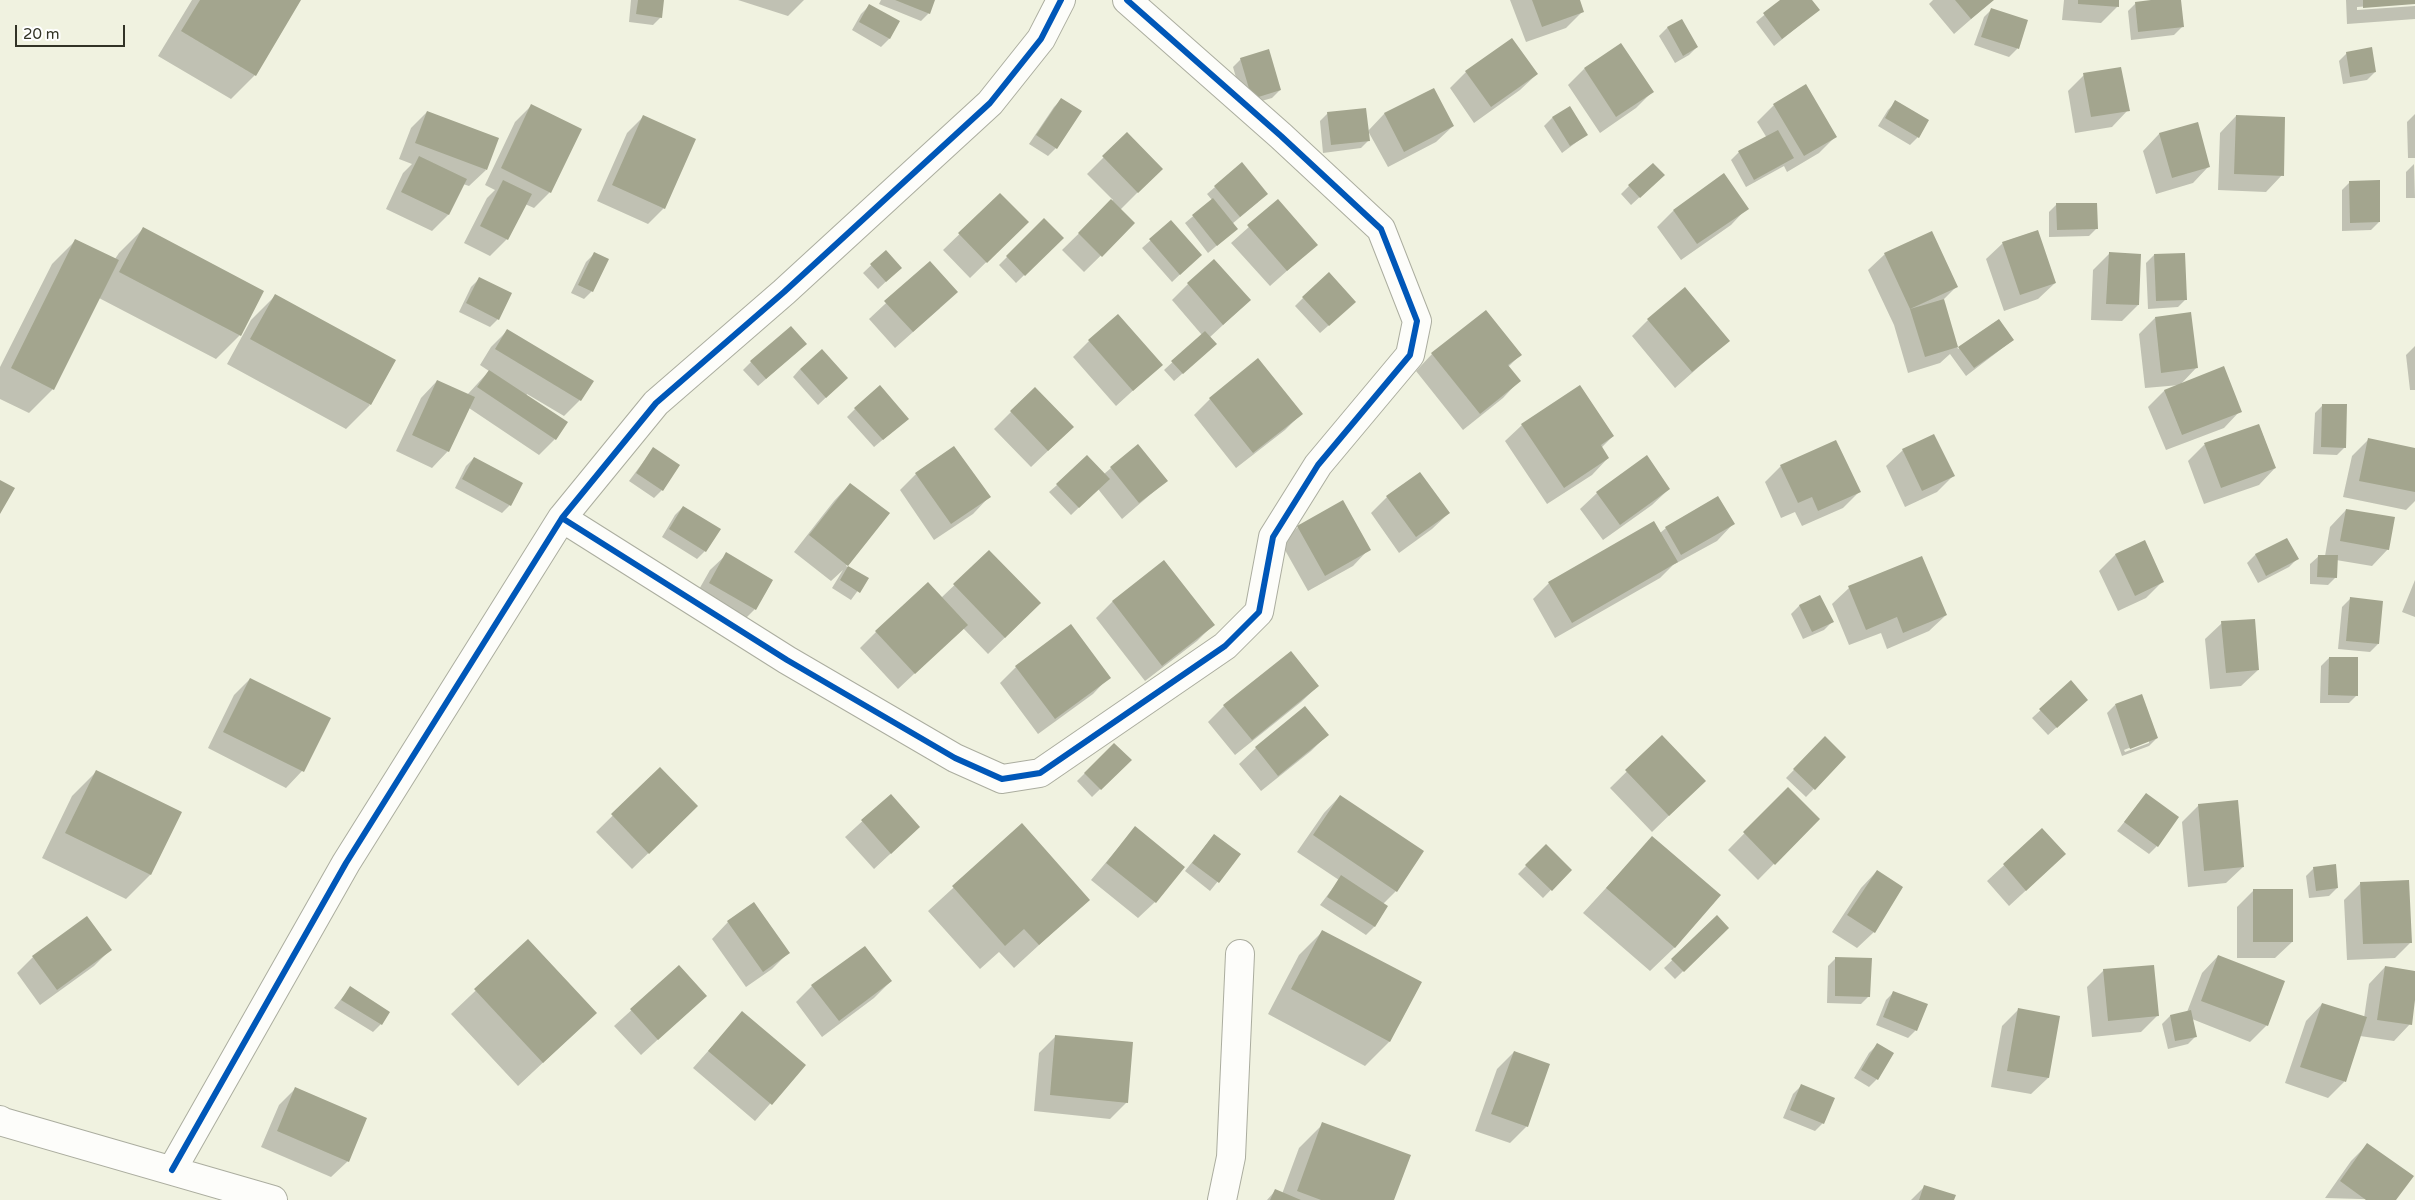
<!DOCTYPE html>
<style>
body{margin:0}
#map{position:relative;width:2415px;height:1200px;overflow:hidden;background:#f0f2e0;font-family:"Varela Round",sans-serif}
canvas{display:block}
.scale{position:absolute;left:15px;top:25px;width:110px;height:22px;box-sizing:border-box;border:2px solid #323326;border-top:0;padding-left:6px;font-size:15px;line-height:18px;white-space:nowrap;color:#323326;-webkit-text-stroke:4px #fff;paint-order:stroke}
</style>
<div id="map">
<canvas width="2415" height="1200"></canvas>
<div class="scale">20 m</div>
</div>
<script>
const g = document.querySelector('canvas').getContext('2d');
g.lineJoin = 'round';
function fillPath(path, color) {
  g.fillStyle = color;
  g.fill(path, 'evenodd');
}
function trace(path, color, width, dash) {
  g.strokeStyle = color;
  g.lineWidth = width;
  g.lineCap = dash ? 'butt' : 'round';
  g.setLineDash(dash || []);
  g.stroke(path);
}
fillPath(new Path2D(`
 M192,0H300L255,75L231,99L158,56Z
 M631,0H663L661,17L653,25L629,22Z
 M738,0H804L788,16Z
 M881,0H934L929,13L921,21L879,4Z
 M1510,0H1579L1583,11L1566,28L1526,42Z
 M1782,0H1810L1818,10L1774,46L1756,22Z
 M1933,0H1993L1954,34L1929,4Z
 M2064,0H2118L2117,7L2101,23L2062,20Z
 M2163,0H2179L2182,27L2174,35L2131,40L2128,11L2136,3Z
 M2346,0H2415V3L2357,7V10L2415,6V19L2347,24Z
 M869,6L898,22L889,39L881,47L852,30L861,14Z
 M1992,9L2027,21L2017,49L2009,57L1974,45L1984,17Z
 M1682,20L1697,47L1689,55L1675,63L1659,36L1667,28Z
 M2347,53L2375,72L2367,80L2343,84L2339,61Z
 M1241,59L1280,90L1272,98L1244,106L1233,67Z
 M1584,69L1652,92L1636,108L1600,133L1568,85Z
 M1466,72L1537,74L1520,90L1474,123L1450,88Z
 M2084,75L2128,110L2112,127L2075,133L2068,91Z
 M1805,86L1836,136L1819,153L1787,172L1784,166L1746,187L1731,160L1739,152L1767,138L1757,122L1774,105Z
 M1433,89L1453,126L1436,142L1388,167L1368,131L1384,114Z
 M1062,99L1056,148L1048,156L1029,144L1054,107Z
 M1896,102L1918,137L1910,145L1878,126L1888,110Z
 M531,106L550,192L534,208L525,204L507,239L490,256L464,243L487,198L495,190L485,185L515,122Z
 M1569,108L1586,135L1562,153L1544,126L1552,118Z
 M427,112L486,170L469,186L463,184L448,215L432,231L386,209L403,173L412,164L399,159L411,128Z
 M1328,113L1369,140L1361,148L1323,153L1320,121Z
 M2415,114V158H2408L2407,122Z
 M2236,116L2282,175L2266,192L2218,190L2220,133Z
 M643,117L664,208L648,224L597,201L627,133Z
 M2197,124L2209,166L2193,183L2156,194L2143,151L2159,134Z
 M1127,134L1161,169L1120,210L1134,223L1084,272L1062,250L1113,200L1087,174Z
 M2414,164L2415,198H2406V172Z
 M2350,182L2379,222L2371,230L2342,231V190Z
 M1655,183L1631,205L1621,194L1629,186Z
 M1215,187L1258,202L1232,224L1228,236L1208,253L1185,223L1212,200L1207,194Z
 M1000,195L1011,238L970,278L943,250Z
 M1278,201L1316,245L1270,286L1231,243Z
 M2057,204L2097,228L2089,236L2049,237V212Z
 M1747,208L1731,225L1681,260L1657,227L1673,211Z
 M1044,220L1062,238L1016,283L999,265Z
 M1171,222L1192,263L1172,282L1142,248Z
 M143,229L240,335L216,359L99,298L53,389L29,413L0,399V367L52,264L76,240L115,259L119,253Z
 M2003,243L2055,283L2038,299L2004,311L1986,259Z
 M886,251L893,275L878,289L863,273Z
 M594,254L592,291L584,299L571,293L586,262Z
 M1885,254L1957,286L1943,300L1958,349L1998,320L2013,340L1966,376L1950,354L1940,363L1908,373L1894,325L1868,270Z
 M2109,254L2138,305L2122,321L2091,320L2093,270Z
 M2154,255L2186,299L2178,307L2148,309L2146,263Z
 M930,262L940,308L895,348L869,319Z
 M479,279L498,319L490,327L459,312L471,287Z
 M1188,284L1250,300L1210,337L1207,352L1174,381L1164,370L1202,335L1172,300Z
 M275,296L370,405L346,429L227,364L251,320Z
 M1303,298L1346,310L1320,333L1295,306Z
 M1486,312L1520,355L1508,367L1519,381L1503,398L1463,430L1416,371L1432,354Z
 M2155,318L2197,367L2180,385L2145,388L2139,334Z
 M1648,320L1728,341L1675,388L1632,336Z
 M507,331L580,400L564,416L527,394L526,396L555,439L539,455L469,408L448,451L432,468L396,451L421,398L437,381L467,395L489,371L480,365L491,347Z
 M1089,341L1161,365L1116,406L1073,357Z
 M2415,346V390H2410L2406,355Z
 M798,351L758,386L743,370L751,362Z
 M2223,368L2240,411L2224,428L2166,450L2148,407L2164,391Z
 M800,369L838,386L818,405L793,377Z
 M1035,388L1073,427L1031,467L994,429Z
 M1210,399L1301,414L1285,430L1236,468L1194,415Z
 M2323,405L2345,447L2337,455L2313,454L2315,413Z
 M855,409L899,426L874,447L847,417Z
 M1522,425L1613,436L1601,448L1608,458L1592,475L1547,504L1505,441Z
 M2259,425L2275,468L2259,485L2204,504L2188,461L2204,445Z
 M2368,440L2415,450V501L2406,510L2343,497L2352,456Z
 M653,449L662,490L654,498L629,481Z
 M1903,450L1953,476L1937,492L1905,507L1886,466Z
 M1646,457L1669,489L1652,505L1603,540L1580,509L1597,493Z
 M474,458L510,505L502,513L455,488L466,466Z
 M1781,466L1859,492L1843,508L1802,526L1795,512L1781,518L1765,482Z
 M1111,468L1166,481L1122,519L1098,489L1071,515L1049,492L1057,485L1104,474Z
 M916,474L989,497L973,514L934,540L900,490Z
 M850,484L888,513L846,566L867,578L851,600L832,588L843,570L831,581L794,552L834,501Z
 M1387,497L1449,513L1432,529L1399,553L1371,513Z
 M683,507L705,551L697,559L662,537L675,515Z
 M2346,510L2388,549L2372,566L2336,560V577L2328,585L2310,584V564L2319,556H2325L2330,527Z
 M1733,524L1717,541L1673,565L1660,578L1555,638L1533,599L1549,583L1660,533L1666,528Z
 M1298,527L1369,549L1353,566L1308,591L1281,543Z
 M2287,539L2297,559L2289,567L2258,583L2247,563L2255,555Z
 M2144,542L2162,582L2146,598L2118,611L2099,571L2115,555Z
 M989,552L1023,620L988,654L963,628L898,689L860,648L876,632L941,598Z
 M727,554L772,580L755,609L738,626L693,600L710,570Z
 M1164,562L1213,625L1197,641L1145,681L1096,618L1112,602Z
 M2415,580V617L2402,612Z
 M1849,588L1946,615L1929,631L1887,649L1881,633L1849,645L1832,604Z
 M1820,596L1832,622L1824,630L1803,639L1791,614L1799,606Z
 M2350,599L2378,644L2370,652L2338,649L2342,607Z
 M2222,623L2258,670L2241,686L2210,689L2205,639Z
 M2329,658L2357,695L2349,703H2320L2321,666Z
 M1016,667L1109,677L1093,694L1038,734L1000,683Z
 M250,679L329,719L302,771L286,788L208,748L234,695Z
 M2071,682L2079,707L2048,735L2032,718Z
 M1318,686L1301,702L1235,755L1208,722L1224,706Z
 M2115,705L2157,738L2149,746L2122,756L2107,713ZM2149,740V743L2125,752L2124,750Z
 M1327,735L1311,751L1261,791L1239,764L1256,748Z
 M1662,737L1688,797L1652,832L1610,788Z
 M1825,738L1845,757L1806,797L1786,778Z
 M1114,744L1130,760L1092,797L1077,781Z
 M660,769L697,806L632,869L596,832Z
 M96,772L180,813L150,875L126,899L42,858L72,796Z
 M1788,789L1818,819L1758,880L1728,850Z
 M891,795L919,827L874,869L845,837Z
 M2146,795L2157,846L2149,854L2117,831Z
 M1340,796L1396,891L1383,904L1386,906L1374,927L1366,935L1320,905L1339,880L1297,852L1324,813Z
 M2199,805L2243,867L2226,883L2188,887L2182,822Z
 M1022,825L1088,900L1014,968L999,952L980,969L928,911Z
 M1135,828L1155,902L1138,918L1091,880Z
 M2042,830L2048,870L2009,906L1987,881Z
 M1214,835L1240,854L1210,891L1185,871Z
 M1652,838L1675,947L1650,971L1583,913Z
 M1546,846L1570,870L1543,898L1518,874Z
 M2314,868L2337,888L2329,896L2309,898L2306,876Z
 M1877,871L1874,932L1857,948L1832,932L1861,888Z
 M2361,883L2411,942L2395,958L2347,960L2344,900Z
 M2253,891L2292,942L2275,958H2237V907Z
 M1717,917L1727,928L1675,979L1664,968Z
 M728,922L788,953L772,969L746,987L712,939Z
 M1323,931L1420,983L1389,1042L1365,1066L1268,1014L1299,955Z
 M528,941L596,1013L518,1086L451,1014Z
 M110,950L94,966L40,1005L17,973L33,957Z
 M2218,956L2267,1025L2250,1042L2192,1019L2196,1036L2188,1044L2168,1049L2162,1024L2170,1016L2187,1012L2202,973Z
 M1836,958L1869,996L1861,1004L1827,1003L1828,966Z
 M679,967L705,996L641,1055L614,1026Z
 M2385,967L2415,972L2410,1024L2394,1041L2360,1036L2344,1082L2328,1098L2285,1083L2306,1021L2322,1004L2364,1018L2369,984Z
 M2104,970L2157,1016L2141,1032L2092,1037L2087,987Z
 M891,981L874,998L822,1037L796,1002L812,986Z
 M350,988L381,1024L373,1032L334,1008Z
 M1894,992L1916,1030L1908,1038L1876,1025L1886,1000Z
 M2018,1010L2058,1017L2048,1078L2031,1094L1991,1087L2002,1026Z
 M742,1013L804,1065L755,1121L693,1068Z
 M1056,1036L1127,1102L1110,1119L1034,1111L1039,1053Z
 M1877,1045V1079L1869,1087L1854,1078L1869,1053Z
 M1514,1052L1527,1126L1510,1143L1475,1131L1497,1069Z
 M1801,1086L1823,1123L1815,1131L1783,1118L1793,1094Z
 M295,1089L348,1161L331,1177L261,1147L279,1105Z
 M1323,1124L1393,1200H1267L1275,1191L1282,1194L1299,1148Z
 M2367,1145L2395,1200L2325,1198L2351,1161Z
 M1925,1186L1953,1200H1911Z`), '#0003');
fillPath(new Path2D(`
 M200,0H301L256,76L181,31Z
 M638,0H664L662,18L636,14Z
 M895,0H935L930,14Z
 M1532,0H1580L1584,12L1542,27Z
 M1780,0H1812L1820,10L1782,39L1763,13Z
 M1955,0H1994L1971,19Z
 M2078,0H2119V7L2078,4Z
 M2151,0H2181L2184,27L2138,32L2135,2Z
 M2363,0H2415V4L2363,8Z
 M869,4L900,21L890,39L859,22Z
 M1991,8L2028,20L2019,49L1981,37Z
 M1682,19L1698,47L1683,56L1667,27Z
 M1512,38L1538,74L1491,107L1465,71Z
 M1621,43L1654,92L1616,117L1584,68Z
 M2372,47L2376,72L2350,77L2346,52Z
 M1269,49L1281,90L1252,99L1240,58Z
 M2121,67L2130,111L2091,117L2083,73Z
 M1806,84L1837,137L1804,156L1773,104Z
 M1434,88L1454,126L1404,152L1384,113Z
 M1061,98L1082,111L1057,149L1036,135Z
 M1895,100L1929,120L1919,138L1885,118Z
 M531,104L582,129L551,193L501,168Z
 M1570,106L1588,135L1570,146L1552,117Z
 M1366,108L1370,141L1331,145L1327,112Z
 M427,111L499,138L487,170L415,143Z
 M643,115L696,139L665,209L612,185Z
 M2236,115L2285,117L2284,176L2234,174Z
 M2198,122L2210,167L2172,178L2159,133Z
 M1778,130L1794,158L1754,180L1738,151Z
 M1127,132L1163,169L1138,193L1102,156Z
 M419,156L467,179L449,215L401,192Z
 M1242,162L1268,194L1240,217L1214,186Z
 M1653,163L1665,175L1640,198L1628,185Z
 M1724,173L1749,209L1697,244L1673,210Z
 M503,180L532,194L508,240L480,226Z
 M2380,180V222L2350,223L2349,181Z
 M1000,193L1029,222L987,263L958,233Z
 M1213,198L1238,229L1217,246L1192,215Z
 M1111,199L1135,223L1102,257L1078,233Z
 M1278,199L1318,245L1287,271L1247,225Z
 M2056,203H2097L2098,229L2057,230Z
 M1044,218L1064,238L1025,276L1006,256Z
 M1171,220L1202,255L1180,275L1149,239Z
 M143,227L264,291L241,336L119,272Z
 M2038,230L2056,283L2020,295L2002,242Z
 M1932,231L1958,287L1910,309L1944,299L1958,347L1999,319L2014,340L1974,368L1958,347L1925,357L1910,309L1884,253Z
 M75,239L119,260L54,390L11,368Z
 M886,250L902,268L886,282L870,264Z
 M594,252L609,259L593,292L578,285Z
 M2109,252L2141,254L2139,305L2106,304Z
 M2185,253L2187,300L2156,301L2154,254Z
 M1214,259L1251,300L1223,325L1187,283Z
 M930,261L958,292L913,332L884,301Z
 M1329,272L1356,302L1329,326L1302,297Z
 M479,277L512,293L499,320L466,303Z
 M1685,287L1730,341L1692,372L1647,319Z
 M275,294L396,360L371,405L250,339Z
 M1486,310L1522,355L1508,365L1521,381L1480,414L1431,353Z
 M2191,312L2198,368L2161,373L2155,317Z
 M1118,314L1163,365L1133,391L1088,340Z
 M791,326L807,344L766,379L750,361Z
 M507,329L594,381L581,401L495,349Z
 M1205,331L1217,344L1183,374L1171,361Z
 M822,349L848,378L826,398L800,369Z
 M1258,358L1303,414L1253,453L1209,398Z
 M2224,366L2242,412L2182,435L2164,390Z
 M489,370L568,422L556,440L477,387Z
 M437,380L475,397L449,452L412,435Z
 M880,385L909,419L883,440L854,408Z
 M1580,385L1614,436L1601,445L1609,458L1564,488L1521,424Z
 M1035,387L1074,427L1048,451L1010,411Z
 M2322,404H2347L2346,448L2321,447Z
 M2259,424L2276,468L2221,488L2204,443Z
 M1934,434L1955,476L1922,491L1902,449Z
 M2368,438L2415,448V492L2359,481Z
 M1836,440L1861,492L1818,511L1812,497L1798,503L1780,465Z
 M1138,444L1168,481L1139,503L1110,467Z
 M954,446L991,497L951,524L915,473Z
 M653,447L680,465L663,491L636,473Z
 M1087,455L1110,479L1079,508L1056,484Z
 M1647,455L1670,489L1620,525L1596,492Z
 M474,457L523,483L511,506L462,479Z
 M1420,472L1450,513L1416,537L1386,496Z
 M0,480L15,488L0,514Z
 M850,483L890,513L848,566L869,578L860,593L840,580L848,566L809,535Z
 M1718,496L1735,524L1681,555L1665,527Z
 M1343,500L1371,550L1325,576L1297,526Z
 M683,506L721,529L706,552L669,529Z
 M2346,509L2395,517L2389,550L2340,541Z
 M1654,521L1678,562L1572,623L1548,582Z
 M2287,538L2299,559L2266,576L2255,554Z
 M2145,540L2164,582L2135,596L2115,554Z
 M989,550L1041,603L1005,638L953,584Z
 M726,552L773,580L756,610L709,583Z
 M2318,555H2338L2337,578L2317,577Z
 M1922,556L1947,615L1903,633L1897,617L1866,630L1848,586Z
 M1164,560L1215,625L1162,666L1112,601Z
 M928,582L968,625L915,674L875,631Z
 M1820,595L1834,622L1812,632L1799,605Z
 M2350,597L2383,601L2379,644L2346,641Z
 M2255,619L2259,670L2226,673L2221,621Z
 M1071,624L1111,678L1055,719L1015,666Z
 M1291,651L1319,686L1252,740L1223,705Z
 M2329,657H2358V696L2328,695Z
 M250,678L331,718L304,772L223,732Z
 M2071,680L2088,700L2057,728L2039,709Z
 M2142,694L2158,738L2130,749L2115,704Z
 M1305,706L1329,735L1278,776L1255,747Z
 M1662,735L1706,781L1669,816L1625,770Z
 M1825,736L1846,757L1815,790L1793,769Z
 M1114,743L1132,760L1101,790L1084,773Z
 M660,767L698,806L649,854L611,814Z
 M96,770L182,812L151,875L65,833Z
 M1788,787L1820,819L1775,865L1743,832Z
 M2146,793L2179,817L2158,847L2124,822Z
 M891,794L920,827L891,854L861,820Z
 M1340,795L1424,851L1397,892L1313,835Z
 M2238,800L2244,867L2204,871L2198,804Z
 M1022,823L1090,900L1039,945L1024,929L1005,946L952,886Z
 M1135,826L1185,867L1156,903L1106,863Z
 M2042,828L2066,854L2026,891L2003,864Z
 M1214,834L1241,854L1219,883L1192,863Z
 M1652,836L1721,895L1675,948L1606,888Z
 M1546,844L1572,870L1552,891L1525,865Z
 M2336,864L2338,888L2316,891L2313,867Z
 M1877,870L1903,887L1875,933L1847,915Z
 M1341,875L1388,906L1375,927L1327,897Z
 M2409,880L2412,943L2363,944L2360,882Z
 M2253,889H2293V942H2253Z
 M754,902L790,953L763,972L727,921Z
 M1717,915L1729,928L1684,972L1671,959Z
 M87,916L112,950L57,990L32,956Z
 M1322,930L1422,982L1390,1042L1291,989Z
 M528,939L597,1013L543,1063L474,989Z
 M865,946L892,981L839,1021L811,985Z
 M2218,955L2285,981L2268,1026L2201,1001Z
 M1835,957L1872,958L1870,997L1835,996Z
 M679,965L707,996L658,1040L630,1009Z
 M2154,965L2159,1016L2108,1021L2103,969Z
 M2385,966L2415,971V1000L2412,1025L2377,1020Z
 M350,986L390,1012L382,1025L341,1000Z
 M1893,991L1928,1004L1917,1031L1883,1017Z
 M2322,1003L2367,1017L2346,1082L2300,1067Z
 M2018,1008L2060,1016L2049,1078L2007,1071Z
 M2191,1010L2197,1037L2175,1041L2170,1015Z
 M742,1011L806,1065L772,1105L708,1051Z
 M1055,1035L1133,1042L1128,1103L1050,1095Z
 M1877,1043L1894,1053L1878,1080L1861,1070Z
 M1514,1051L1550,1064L1528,1127L1491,1114Z
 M1801,1084L1835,1098L1824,1124L1790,1110Z
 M295,1087L367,1118L349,1162L277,1131Z
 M1322,1122L1411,1155L1394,1200H1321L1297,1191Z
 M2367,1143L2414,1176L2396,1200H2366L2340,1181Z
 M1924,1185L1956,1195L1954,1200H1919Z
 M1275,1189L1301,1200H1270Z`), '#a3a58e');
const minor = new Path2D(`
 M562,518L787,660L955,758L1002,779L1040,773L1225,646L1259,612L1273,537L1318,465L1410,355L1417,321L1381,229L1281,136L1127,0
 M0,1120L3,1122L273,1200
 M172,1170L346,863L562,518L656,403L784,292L990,103L1041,39L1061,0
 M1222,1200L1231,1157L1240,954`);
trace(minor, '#abad9f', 30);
trace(minor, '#fdfdfa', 28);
trace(new Path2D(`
 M562,518L787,660L955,758L1002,779L1040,773L1225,646L1259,612L1273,537L1318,465L1410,355L1417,321L1381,229L1281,136L1127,0
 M172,1170L346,863L562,518L656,403L784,292L990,103L1041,39L1061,0`), '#0057b8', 6);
</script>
